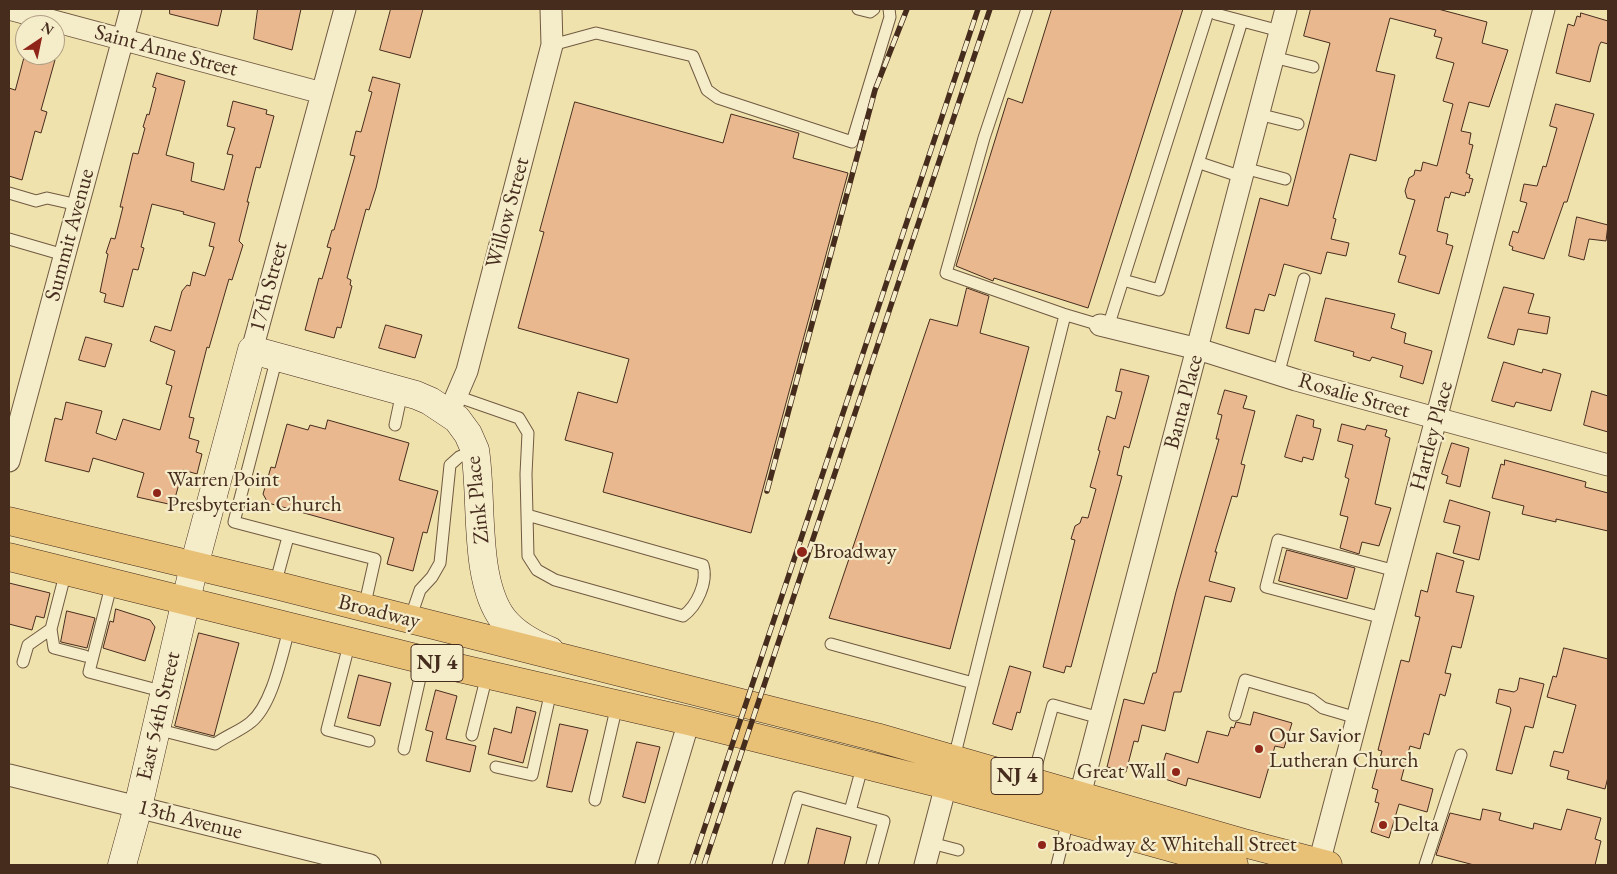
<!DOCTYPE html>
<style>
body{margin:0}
#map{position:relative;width:1617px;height:874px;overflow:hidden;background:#f0e2ad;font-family:"EB Garamond",serif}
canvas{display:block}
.frame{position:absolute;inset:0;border:10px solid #452c1d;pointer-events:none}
.north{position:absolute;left:15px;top:15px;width:50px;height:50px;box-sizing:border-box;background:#f5ecca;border:1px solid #af9f85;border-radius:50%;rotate:34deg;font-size:14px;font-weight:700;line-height:20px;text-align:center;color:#452c1d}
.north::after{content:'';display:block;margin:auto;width:18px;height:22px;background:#8f2418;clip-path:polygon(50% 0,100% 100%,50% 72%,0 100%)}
</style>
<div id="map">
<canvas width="1617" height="874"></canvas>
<div class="frame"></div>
<div class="north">N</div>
</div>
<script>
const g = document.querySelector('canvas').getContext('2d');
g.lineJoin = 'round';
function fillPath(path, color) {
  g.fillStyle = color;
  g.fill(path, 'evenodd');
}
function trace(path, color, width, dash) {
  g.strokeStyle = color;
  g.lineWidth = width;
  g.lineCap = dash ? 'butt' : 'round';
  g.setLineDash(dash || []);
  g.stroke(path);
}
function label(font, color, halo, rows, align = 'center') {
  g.font = font + ' "EB Garamond",serif';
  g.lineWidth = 4.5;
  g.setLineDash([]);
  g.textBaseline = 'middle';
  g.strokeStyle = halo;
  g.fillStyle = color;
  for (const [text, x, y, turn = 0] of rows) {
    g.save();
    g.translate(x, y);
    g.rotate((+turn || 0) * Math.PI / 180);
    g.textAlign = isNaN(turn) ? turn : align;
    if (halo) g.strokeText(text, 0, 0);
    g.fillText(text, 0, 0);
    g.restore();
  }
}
const building = new Path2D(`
 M170,9H222L218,26L170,14Z
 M258,9H301L292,50L254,39Z
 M391,9H423L410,58L380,50Z
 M1052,9H1183L1088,308L994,278L993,281L956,266L1008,98L1022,103Z
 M1311,9H1438L1487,22L1482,43L1508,50L1489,107L1469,102L1461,131L1471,133L1469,144L1473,145L1466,173L1470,175L1469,178L1473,179L1469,193L1466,192L1465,196L1451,192L1449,198L1445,197L1437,231L1448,234L1446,244L1453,246L1439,294L1398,282L1406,256L1399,254L1415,200L1407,198L1405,191L1409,178L1414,175L1415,170L1421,171L1423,162L1437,166L1453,104L1443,101L1454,63L1436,58L1442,38L1434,36L1436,30L1390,18L1376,71L1395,75L1376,161L1350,154L1333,218L1336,219L1331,239L1349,243L1346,256L1327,252L1321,274L1284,264L1275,296L1269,294L1264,311L1255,309L1249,334L1226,328L1260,198L1288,206L1330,43L1304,36Z
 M1581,13L1608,21V44L1601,42L1599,46L1590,82L1556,73L1568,24L1574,26L1577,16L1580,17Z
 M25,55H37L55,60L41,110L47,112L41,133L35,131L22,180L9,176V88L15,90Z
 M157,73L185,81L166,155L194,163L191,181L224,190L233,155L227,154L235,128L227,126L233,101L267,110L266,114L274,116L260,168L256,167L247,202H249L239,241L243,245L232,280L229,279L209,348L207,347L189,417L194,418L189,438L199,441L196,452L202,454L197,474L183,470L173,505L137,497L144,473L93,458L89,472L45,461L55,418L62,420L66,402L102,411L96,433L116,440L123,419L160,430L172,386L166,384L175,351L150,341L155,326L171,331L182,291L187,285L190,286L193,272L205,276L214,247L209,246L215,223L183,214L184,212L152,204L141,247L144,248L138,270L133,269L123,307L104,302L106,294L100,292L108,254L106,253L111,238L115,239L123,207H120L133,153L138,154L145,128L143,127L147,114L149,115L156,88L153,87Z
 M373,77L400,84L376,188L369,210L366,209L347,278L351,280L350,285L352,286L341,328L337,327L334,338L305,330L319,278L322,279L331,248L327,247L332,230H334L355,156L350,155L356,131L361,132L372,92L369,91Z
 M575,102L723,143L731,114L799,133L793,158L848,173L751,533L603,492L613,453L565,440L578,392L617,403L629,359L518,328L544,232L540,231Z
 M1556,104L1594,114L1567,202H1564L1544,259L1512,250L1513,247L1509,245L1513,231L1518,233L1527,203L1520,201L1524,184L1537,186L1543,166L1546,167L1557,128L1550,126Z
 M1577,217L1608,225L1606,241L1589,239L1584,260L1569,256Z
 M1504,287L1534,294L1528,313L1550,317L1547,334L1518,329L1514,345L1488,338Z
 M967,288L989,296L980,333L1029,347L950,649L829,618L930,319L957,326Z
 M1326,298L1395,314L1391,328L1406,333L1404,343L1432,351L1423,384L1400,377L1403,366L1372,357L1370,361L1353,356L1354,352L1315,341Z
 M386,325L422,335L415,358L379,348Z
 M86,337L112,344L105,367L79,360Z
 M1504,362L1542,373L1543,369L1561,374L1551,411L1516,402L1514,407L1492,401Z
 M1121,369L1149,376L1129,448L1124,446L1117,475L1122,476L1071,667L1066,666L1064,673L1043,667L1075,540L1071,539L1075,526L1080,523L1082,517L1088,518L1096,489L1090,487L1100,451L1098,450L1107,416L1115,419L1122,392L1116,391Z
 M1225,390L1247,396L1243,408L1255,411L1241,464L1245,465L1237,497L1232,496L1215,552H1217L1209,581L1235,588L1231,602L1205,596L1181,692H1174L1165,731L1142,725L1138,742L1134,741L1126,772L1107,767L1124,699L1144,704L1153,673H1156L1176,592L1219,439H1216L1222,415L1218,414Z
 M1592,391L1608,396V432L1584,425Z
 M1297,415L1314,420L1313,427L1321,429L1313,460L1303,457L1302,462L1285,457Z
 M328,420L409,443L399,480L438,491L427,533L423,532L413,571L387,564L394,538L268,503L263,494L271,467L275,468L287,424L308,430L310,425L325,429Z
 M1342,424L1365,430L1367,425L1387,430L1385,436L1390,438L1375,504L1391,508L1379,546L1362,542L1359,554L1340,548L1348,517L1340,515L1349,479L1345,477L1353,445L1338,441Z
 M1452,443L1469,448L1460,487L1446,483L1448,476L1442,474Z
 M1505,460L1586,482L1585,487L1608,493V531L1556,519V522L1522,514L1524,506L1492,498L1501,464L1504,465Z
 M1450,500L1490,512L1479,560L1453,553L1460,526L1444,522Z
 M1287,550L1355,568L1347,599L1279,581Z
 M1437,553L1464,561L1456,592L1474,596L1461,648L1452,646L1445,673L1451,674L1445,696L1440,694L1429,735L1424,733L1420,749L1410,746L1401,780L1433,789L1427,812L1399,804L1389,838L1371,832L1379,803L1375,802L1378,790L1372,788L1382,751L1378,750L1401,660L1409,662L1420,617L1415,616L1421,590L1427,592Z
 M9,583L50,593L44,618L36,616L32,630L9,624Z
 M116,609L150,620L155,627L145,661L103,648L110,621L113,622Z
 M67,611L95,618L87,648L61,642Z
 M199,633L239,643L214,736L175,726Z
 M1564,648L1608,659V777L1605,789L1567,779L1569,771L1550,766L1554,751L1563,753L1576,705L1547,697L1553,676L1556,677Z
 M1010,666L1031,672L1020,713L1017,712L1012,730L993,724Z
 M359,675L391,683L380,726L348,718Z
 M1520,678L1544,684L1533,728L1525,726L1512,774L1496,770L1511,710L1510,707L1496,703L1499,689L1514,692L1517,690Z
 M436,690L457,696L446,739L476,746L470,772L426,761L433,732L426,730Z
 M517,707L536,712L523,763L488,754L494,728L511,733Z
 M1254,712L1292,723L1284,748L1275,746L1260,798L1188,778L1186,786L1159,777L1166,753L1198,763L1207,731L1228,736L1231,727L1234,728L1236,722L1250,725Z
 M560,724L588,730L572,792L547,787Z
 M637,742L660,747L645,803L623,797Z
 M1483,809L1501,813L1499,820L1533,829L1534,823L1561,830L1567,809L1601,818L1595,839L1601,841L1595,865H1474L1436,855L1450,813L1480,820Z
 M817,828L851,837L844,865H808Z`);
fillPath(building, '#eab88f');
trace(building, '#452c1d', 1);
const lane = new Path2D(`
 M858,9L870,12L874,9
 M1027,9L984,138L946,273L1063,314L1100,325
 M1210,9L1216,14L1280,31
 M552,45L596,33L693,56L707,90L718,98L852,142L890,17L889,9
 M1273,57L1313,67
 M1258,114L1298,124
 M1200,163L1242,177
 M1244,168L1285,179
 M9,193L36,201L47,198L78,205
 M9,239L64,255
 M1123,280L1159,290L1242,21
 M1108,327L1209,9
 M277,357L234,522L375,559L364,608
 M1278,375L1304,279
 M456,396L519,418L528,433L526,474L528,556L537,570L555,580L683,616C697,606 708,582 703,565L527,515
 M395,425L402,392
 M112,582L89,672L165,692
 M275,585L288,537
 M1383,618L1266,587L1278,540L1396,571
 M410,619L420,590L432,577L440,563L450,465L459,457L475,450
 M51,629L54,648L85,656
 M350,641L327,730L369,741
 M831,644L973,683
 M23,662L28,645L51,629L66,571
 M1235,715L1245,680L1311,699L1323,708L1357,718
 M156,729L215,744C226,736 242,730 251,722C273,704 282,653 290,626
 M472,735L487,675
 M404,749L424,660
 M954,758L1065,315
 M496,767L532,775L551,691
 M1032,781L1053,705L1100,718
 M595,800L617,705
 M850,811L863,764
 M931,843L958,850
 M778,865L798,797L884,821L872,865
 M1057,865L1068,820
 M1425,865L1461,755`);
const street = new Path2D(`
 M9,9L322,93
 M1100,325L1198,349L1296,380L1608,465
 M252,350L345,9
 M449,413L467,371L552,45L551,9
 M9,461L131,9
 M9,775L370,865
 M1080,795L1286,9
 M1319,863L1544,9
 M646,865L689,721
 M925,865L946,785`);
const secondary = new Path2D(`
 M122,865L138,807L194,566L252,350L416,395L430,401L457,419L468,434L475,450C483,500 473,579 503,619C514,633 533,644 550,651`);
const primary = new Path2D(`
 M9,521L275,585L876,737L1240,842L1328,865
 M9,557L424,660L689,721L946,785L1234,865`);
trace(lane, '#705a41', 13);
trace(street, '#705a41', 23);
trace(secondary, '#452c1d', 29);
trace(primary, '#452c1d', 29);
trace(lane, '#f5ecca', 11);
trace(street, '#f5ecca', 21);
trace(secondary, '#f5ecca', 28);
trace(primary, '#e8c176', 28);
const rail = new Path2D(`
 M767,491L875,90L907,9
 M692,865L978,9
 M704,865L990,9`);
trace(rail, '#452c1d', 5.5);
trace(rail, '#f5ecca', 4, [11]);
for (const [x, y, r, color] of [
 [157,493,5,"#8f2418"],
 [802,552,6,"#8f2418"],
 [1259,749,5,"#8f2418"],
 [1176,772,5,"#8f2418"],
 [1383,825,5,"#8f2418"],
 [1042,845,5,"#8f2418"]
]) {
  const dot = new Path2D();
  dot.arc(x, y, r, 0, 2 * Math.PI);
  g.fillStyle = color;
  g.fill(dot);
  trace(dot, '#f5ecca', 2);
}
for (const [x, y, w] of [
 [437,663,52],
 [1017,776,52]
]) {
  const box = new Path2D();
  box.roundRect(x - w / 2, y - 18.5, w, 37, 4);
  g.fillStyle = '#f5ecca';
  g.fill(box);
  trace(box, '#452c1d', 1);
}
label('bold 21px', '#452c1d', null, [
 ["NJ 4",437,663],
 ["NJ 4",1017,776]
]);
label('22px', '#452c1d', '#f5ecca', [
 ["Saint Anne Street",166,51,15],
 ["Willow Street",508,213,-75],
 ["Summit Avenue",70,235,-75],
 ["17th Street",269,287,-75],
 ["Rosalie Street",1354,396,16],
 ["Banta Place",1184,402,-75],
 ["Hartley Place",1432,436,-75],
 ["Zink Place",478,500,-96],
 ["Broadway",379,612,14],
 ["East 54th Street",159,716,-77],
 ["13th Avenue",190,820,14]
]);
label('22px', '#452c1d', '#f5ecca', [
 ["Warren Point",167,480],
 ["Presbyterian Church",167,505],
 ["Broadway",813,552],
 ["Our Savior",1269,736],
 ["Lutheran Church",1269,761],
 ["Great Wall",1166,772,"right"],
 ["Delta",1393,825],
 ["Broadway & Whitehall Street",1052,845]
], 'left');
</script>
